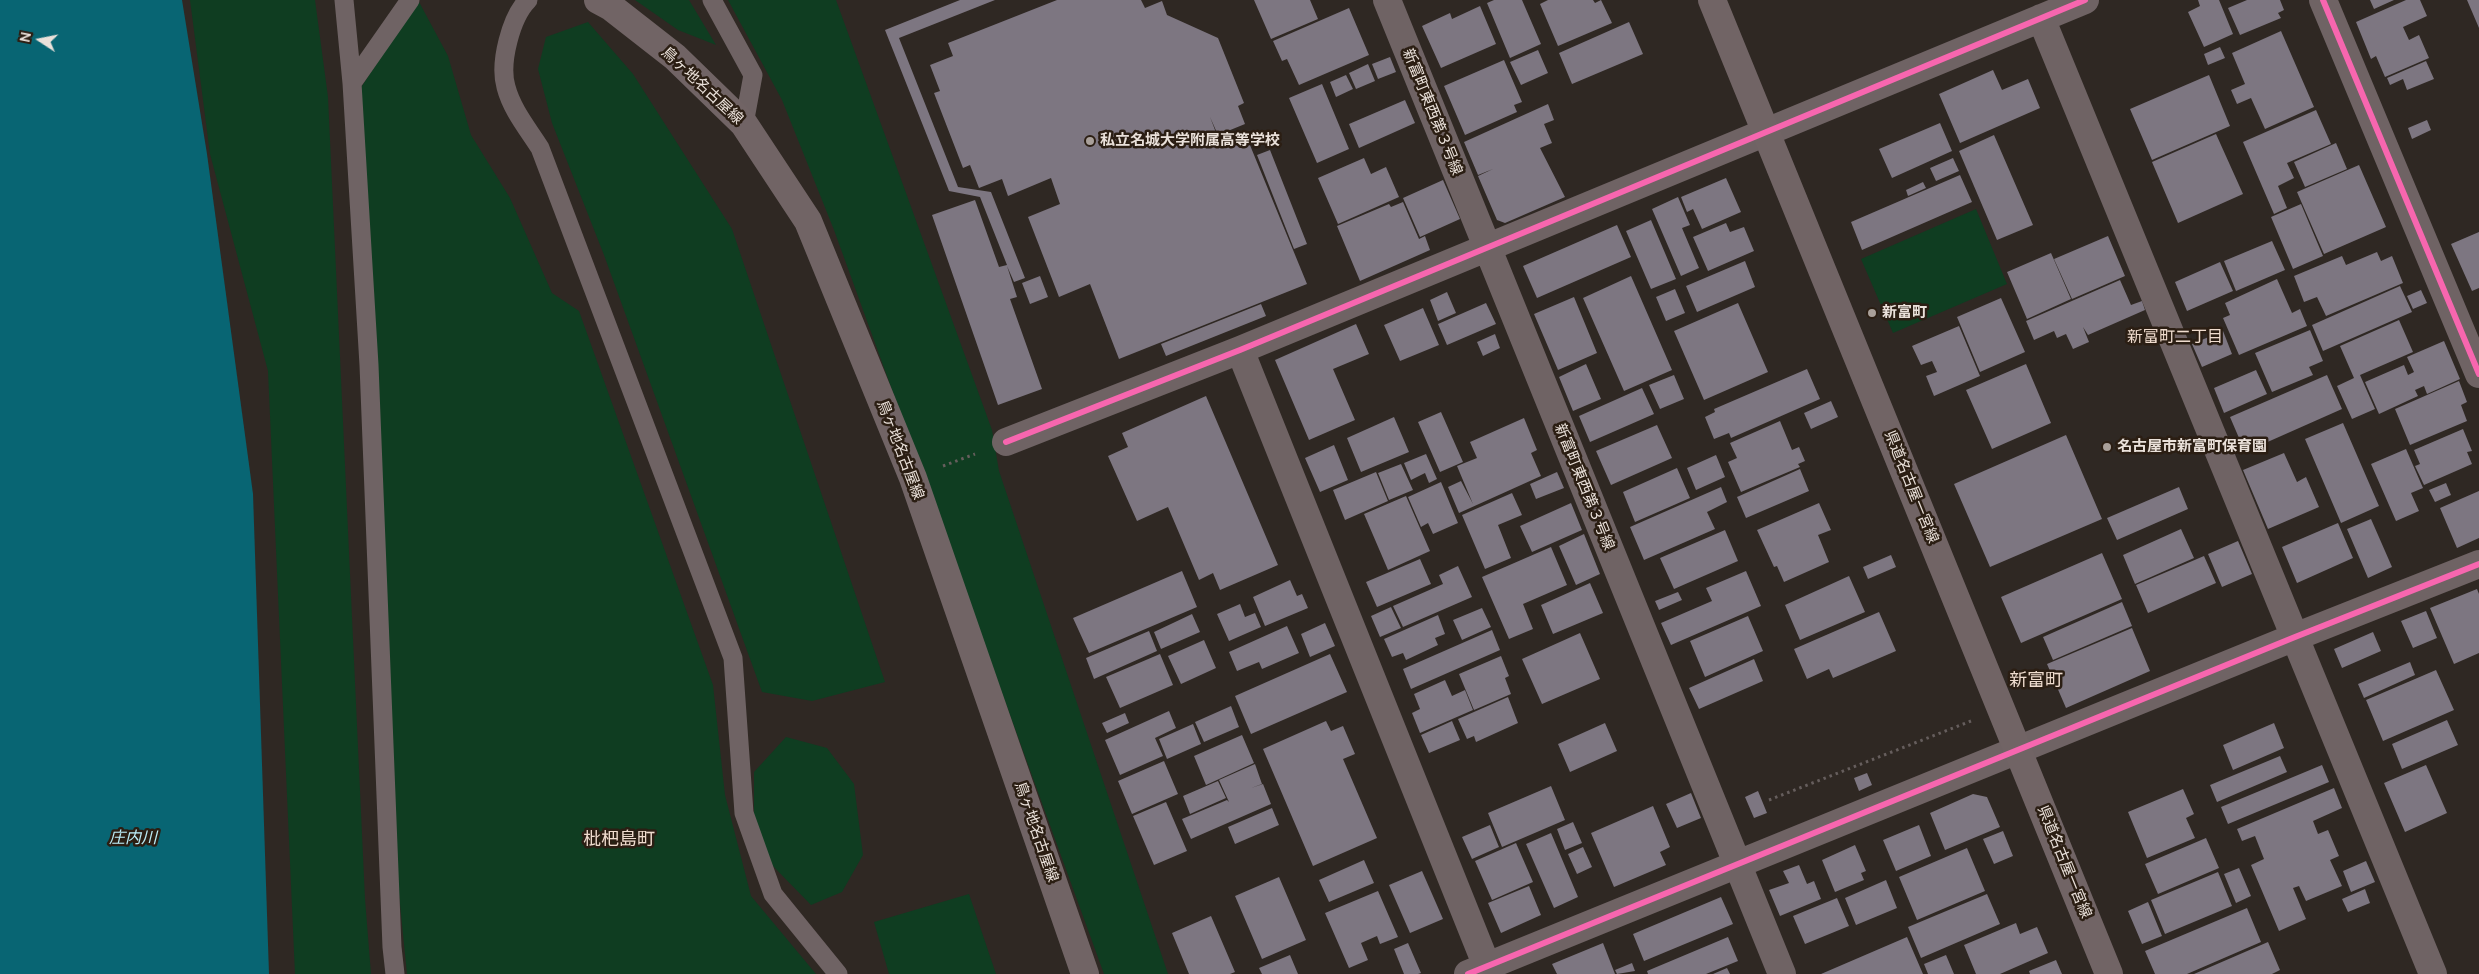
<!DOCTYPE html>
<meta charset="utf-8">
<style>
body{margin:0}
#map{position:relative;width:2479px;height:974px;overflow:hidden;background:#2f2823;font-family:Manrope,sans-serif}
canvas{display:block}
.north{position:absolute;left:15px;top:15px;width:50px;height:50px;-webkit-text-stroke:4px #2b1e13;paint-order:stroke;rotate:281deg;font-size:14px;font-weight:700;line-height:20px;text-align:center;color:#eae1da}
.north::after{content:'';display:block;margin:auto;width:18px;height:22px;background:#eae1da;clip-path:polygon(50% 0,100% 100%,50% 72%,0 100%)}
</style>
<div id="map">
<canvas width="2479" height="974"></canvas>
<div class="north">N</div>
</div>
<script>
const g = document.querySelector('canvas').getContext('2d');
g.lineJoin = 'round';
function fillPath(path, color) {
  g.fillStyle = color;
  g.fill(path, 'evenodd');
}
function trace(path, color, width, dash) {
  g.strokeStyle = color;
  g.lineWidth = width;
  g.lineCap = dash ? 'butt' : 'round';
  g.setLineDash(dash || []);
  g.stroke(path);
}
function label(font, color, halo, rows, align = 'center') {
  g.font = font + ' Manrope,"Noto Sans JP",sans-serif';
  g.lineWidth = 5;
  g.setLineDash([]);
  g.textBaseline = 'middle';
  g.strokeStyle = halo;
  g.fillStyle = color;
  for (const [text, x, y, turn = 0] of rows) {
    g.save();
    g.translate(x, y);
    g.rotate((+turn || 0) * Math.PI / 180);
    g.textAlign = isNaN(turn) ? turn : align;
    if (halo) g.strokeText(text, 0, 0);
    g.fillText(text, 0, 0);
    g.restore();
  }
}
fillPath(new Path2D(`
 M190,0H315L328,97L365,899L371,974H295L268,371L210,154Z
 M418,0L448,56L471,135L510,198L552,293L579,311L713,685L725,795L751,896L816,974H407L396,864L358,92Z
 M635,0H689L716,45L678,30Z
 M728,0H836L992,430L999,471L1168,974H1104L834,230L782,100Z
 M588,22L633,74L732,229L885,682L812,701L762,692L604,255L552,123L538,69L546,37Z
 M1976,209L2007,284L1893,333L1861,259Z
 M786,737L827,748L854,784L863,855L842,892L811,905L771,864L754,818V772Z
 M969,894L996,974H889L874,922Z`), '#0f3d21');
fillPath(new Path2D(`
 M0,0H182L207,154L253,494L269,974H0Z`), '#086573');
fillPath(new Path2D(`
 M960,0H995L899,38L958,187L991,192L1025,278L1014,282L1007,266L1017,297L1010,299L1042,389L998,405L932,215L975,200L999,267L1007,265L980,197L949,191L885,30Z
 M1057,0H1141L1145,8L1162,1L1167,15L1218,38L1244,103L1238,106L1245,124L1218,135L1210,117L1220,143L1245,133L1307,284L1119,359L1090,284L1059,297L1028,217L1060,204L1051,178L1008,196L1002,179L979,188L970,165L963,168L934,93L940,91L930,65L953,56L948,43Z
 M1254,0H1310L1318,19L1271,39Z
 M1494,0H1522L1541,44L1510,58L1487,3Z
 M1548,0H1593L1595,3L1601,0L1612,23L1558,46L1540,4Z
 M2198,0H2219L2233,34L2204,47L2188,12L2200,6Z
 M2247,0H2280L2284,10L2278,13L2281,18L2240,35L2228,8Z
 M2370,0H2394L2374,9Z
 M2406,0H2420L2427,16L2403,27L2409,40L2419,35L2429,58L2385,77L2376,56L2371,59L2356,22Z
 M2467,0H2479V28Z
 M1480,6L1496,44L1441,68L1422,26L1450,13L1452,19Z
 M1349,8L1369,55L1299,85L1287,59L1282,61L1273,41Z
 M1629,22L1643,54L1572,84L1559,53Z
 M2281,31L2314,107L2265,129L2251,98L2237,104L2231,90L2245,84L2232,53Z
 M2220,47L2225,58L2208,65L2204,54Z
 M1538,50L1548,73L1521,85L1510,62Z
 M1390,57L1396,72L1378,79L1372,64Z
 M1504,60L1522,102L1514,105L1517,112L1465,135L1444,86Z
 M2426,61L2434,79L2407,90L2403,79L2390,85L2387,78Z
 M1368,64L1375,81L1356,89L1349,73Z
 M1993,70L2002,90L2028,79L2040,108L1960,143L1939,94Z
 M1346,75L1353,89L1336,97L1330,82Z
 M2209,75L2230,126L2152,160L2130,109Z
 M1322,84L1349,149L1317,163L1289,98Z
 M1405,100L1415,123L1359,148L1349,124Z
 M1548,104L1554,120L1544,124L1552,143L1540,148L1565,197L1505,223L1497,220L1478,176L1493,169L1478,175L1464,142Z
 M2316,110L2331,144L2287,163L2294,178L2278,186L2287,208L2274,214L2243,142Z
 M2427,120L2431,130L2412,139L2408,128Z
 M1940,123L1952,151L1892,178L1879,149Z
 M2216,134L2243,194L2178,223L2152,162Z
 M1994,135L2033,225L1997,240L1959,151Z
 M2336,143L2347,169L2305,187L2294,162Z
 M1270,150L1307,244L1294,249L1257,155Z
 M1364,158L1371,174L1386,167L1399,197L1338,224L1318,178Z
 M1953,158L1959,171L1936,181L1930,168Z
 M2359,165L2386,227L2324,254L2297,192Z
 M1960,175L1972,202L1862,250L1851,222Z
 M1726,178L1741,212L1702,229L1693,209L1687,212L1681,197Z
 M1443,180L1460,219L1420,237L1403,198Z
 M1923,182L1926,188L1908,196L1906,190Z
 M1678,197L1690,225L1682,228L1699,268L1681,276L1652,209Z
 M1403,202L1419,239L1425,236L1430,250L1360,281L1337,226L1389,204L1391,207Z
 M2301,204L2323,256L2293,269L2271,217Z
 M1651,220L1676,279L1651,289L1626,231Z
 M1726,223L1730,232L1744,227L1754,251L1708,271L1693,237Z
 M1617,225L1631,257L1537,298L1523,266Z
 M2479,232V288L2472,291L2451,244Z
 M2108,236L2125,276L2072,299L2054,259Z
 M2272,241L2285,270L2236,291L2224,261Z
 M2377,252L2381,261L2392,256L2403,283L2326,316L2317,297L2304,302L2294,276L2342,256L2346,265Z
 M2051,253L2071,299L2027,319L2007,272Z
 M1745,261L1755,287L1697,312L1686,286Z
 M2220,262L2233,291L2187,311L2175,282Z
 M1040,276L1048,297L1030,304L1022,283Z
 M1631,276L1672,370L1624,391L1583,298Z
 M2277,279L2292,313L2300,309L2307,326L2239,355L2223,318L2230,315L2225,303Z
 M2120,280L2131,305L2142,301L2145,310L2088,335L2083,327L2089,342L2073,349L2066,334L2057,338L2054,331L2034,340L2026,321Z
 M2400,286L2412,312L2323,351L2312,325Z
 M1675,289L1685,313L1666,321L1656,297Z
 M2421,290L2427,303L2413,309L2407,296Z
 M1447,292L1456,313L1438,321L1430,300Z
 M1574,297L1597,353L1558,370L1534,314Z
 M2001,298L2025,352L1980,372L1957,317Z
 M1486,303L1496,324L1447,345L1438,324Z
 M1738,303L1768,372L1704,400L1674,331Z
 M1261,304L1266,316L1166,356L1161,344Z
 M1423,308L1439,345L1400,361L1384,325Z
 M2399,320L2413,352L2360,375L2375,409L2352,419L2337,386L2354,378L2340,346Z
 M1356,324L1369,354L1333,369L1355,420L1309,440L1275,360Z
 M1959,326L1980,376L1934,396L1926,376L1937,372L1932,361L1921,365L1912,346Z
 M2310,330L2323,361L2309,367L2313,375L2272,392L2255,353Z
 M2223,331L2232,354L2202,367L2192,344Z
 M1495,334L1500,348L1483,356L1477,342Z
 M2444,341L2460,379L2427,394L2424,386L2415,390L2418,396L2379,414L2365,382L2404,365L2408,375L2414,372L2407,357Z
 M1586,364L1601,399L1573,411L1559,377Z
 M2026,364L2051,423L1992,449L1966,390Z
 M1807,369L1820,399L1731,438L1729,433L1714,439L1705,417L1715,412L1714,409Z
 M2256,370L2267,394L2224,413L2214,388Z
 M1674,375L1684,399L1660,409L1649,385Z
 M2327,375L2342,409L2245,452L2230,417Z
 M2459,381L2467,402L2461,405L2467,421L2410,445L2395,409Z
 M1642,388L1654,414L1590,442L1579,416Z
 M1206,396L1278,565L1220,590L1213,573L1199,580L1168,507L1137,521L1108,456L1128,447L1122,433Z
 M1831,401L1838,417L1811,429L1804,413Z
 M1441,412L1463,462L1440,472L1418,422Z
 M1394,417L1409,452L1361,472L1347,438Z
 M1524,418L1537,450L1531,453L1541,476L1459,513L1448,487L1461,481L1473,504L1457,466L1477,458L1470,442Z
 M1780,421L1792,450L1799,447L1805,461L1798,464L1800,467L1741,492L1728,462L1737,458L1730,443Z
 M2343,423L2379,506L2341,523L2305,439Z
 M1657,425L1672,458L1611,485L1596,451Z
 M2463,429L2472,451L2467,452L2472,464L2424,485L2415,466L2420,464L2414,450Z
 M2066,435L2102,519L1990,567L1954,484Z
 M1334,445L1348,480L1320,492L1305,458Z
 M2406,449L2423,488L2411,493L2419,511L2396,521L2371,464Z
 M2284,453L2297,482L2306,477L2319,507L2268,529L2243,470Z
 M1426,454L1437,479L1429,483L1425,473L1411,480L1404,463Z
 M1716,455L1725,477L1696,490L1687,468Z
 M1401,464L1413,490L1389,500L1378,473Z
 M1677,468L1690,498L1635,522L1623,492Z
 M1800,469L1809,491L1746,518L1737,497Z
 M1376,472L1388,501L1345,520L1333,490Z
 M1557,472L1564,488L1536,499L1530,484Z
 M1441,482L1458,523L1433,534L1428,523L1421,527L1408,497Z
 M2446,483L2451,495L2435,502L2429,490Z
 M1721,487L1727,502L1707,512L1715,529L1644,560L1630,527Z
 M2179,487L2188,509L2117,540L2107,518Z
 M2479,491V538L2457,548L2440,508Z
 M1512,493L1522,515L1498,525L1511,558L1485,569L1462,515Z
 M1406,496L1430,551L1388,570L1364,514Z
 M1571,503L1582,530L1532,552L1520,526Z
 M1819,503L1831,530L1818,535L1829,562L1784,582L1777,566L1774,567L1757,530Z
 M2371,519L2392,567L2368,578L2347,529Z
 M2338,523L2353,558L2297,583L2282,547Z
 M2181,529L2194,558L2135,584L2123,555Z
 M1725,530L1738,561L1674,589L1660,558Z
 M1584,534L1600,574L1576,585L1559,546Z
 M2238,541L2252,574L2222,587L2208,554Z
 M1551,547L1567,585L1523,604L1533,629L1509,639L1482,577Z
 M2102,553L2122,599L2021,643L2001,597Z
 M1891,555L1896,567L1868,579L1863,567Z
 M2204,556L2216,583L2148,613L2136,585Z
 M1420,559L1431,584L1377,607L1366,582Z
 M1458,566L1472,597L1403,627L1393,606L1443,584L1439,575Z
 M1182,571L1197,607L1089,653L1073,618Z
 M1746,571L1761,606L1671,645L1661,623L1712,601L1706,588Z
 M1849,576L1865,612L1800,640L1785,605Z
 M1290,580L1297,596L1302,594L1308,608L1265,626L1253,597Z
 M1590,583L1603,613L1553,634L1541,605Z
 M2477,589L2479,594V653L2454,664L2430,608Z
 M1678,592L1682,600L1659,610L1655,601Z
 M2122,602L2132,626L2053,660L2043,637Z
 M1240,604L1245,617L1255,613L1261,627L1229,641L1217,614Z
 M1391,607L1401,628L1380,637L1371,616Z
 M1482,608L1491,627L1462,640L1453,620Z
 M2426,611L2437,638L2413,648L2401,621Z
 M1879,612L1896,651L1833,678L1829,669L1807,679L1794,649Z
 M1192,614L1200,632L1161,649L1154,632Z
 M1438,615L1445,634L1435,638L1438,645L1406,660L1403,653L1392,657L1384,639Z
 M1748,616L1763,651L1705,677L1690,641Z
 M1325,623L1335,646L1310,657L1301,634Z
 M1287,626L1299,653L1262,669L1259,662L1237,671L1229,652Z
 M2132,628L2150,671L2066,708L2047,664Z
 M1492,630L1500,650L1411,689L1403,669Z
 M1149,631L1157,651L1094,679L1086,658Z
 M2373,632L2381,651L2342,668L2334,649Z
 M1580,633L1600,679L1542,704L1522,659Z
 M1204,640L1216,668L1181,684L1168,656Z
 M1160,654L1173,685L1120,708L1106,677Z
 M1330,654L1347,692L1251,734L1235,696Z
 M1501,656L1509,676L1505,678L1511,694L1474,710L1459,674Z
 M1754,659L1763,681L1699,709L1689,688Z
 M2410,662L2415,675L2364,698L2358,684Z
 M2436,670L2454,710L2383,741L2366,700Z
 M1445,680L1452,696L1465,690L1473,710L1420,733L1412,713L1420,709L1414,694Z
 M1508,697L1518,723L1476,742L1474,736L1467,739L1458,719Z
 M1231,706L1239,727L1204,742L1195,722Z
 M1169,711L1176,728L1155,738L1163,756L1120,775L1105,740Z
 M1125,713L1129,723L1107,733L1102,723Z
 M2447,720L2458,745L2402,769L2392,744Z
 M1326,721L1331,731L1343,726L1355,754L1343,759L1377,838L1313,866L1263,749Z
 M1452,721L1460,740L1429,753L1421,735Z
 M1605,723L1617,751L1570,772L1558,744Z
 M2274,723L2284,748L2233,770L2223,745Z
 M1193,724L1201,744L1167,759L1159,739Z
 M1242,735L1254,763L1206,785L1194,756Z
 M2280,756L2287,772L2217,802L2210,785Z
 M1164,761L1178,794L1132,814L1118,781Z
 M1255,764L1262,784L1251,788L1263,784L1271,804L1191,839L1182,819L1227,800L1229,802L1219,780Z
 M2322,765L2329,782L2228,824L2221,807Z
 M2426,765L2447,813L2405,832L2384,783Z
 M1867,773L1872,785L1859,791L1854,778Z
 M1218,781L1226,798L1190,814L1183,796Z
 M1551,786L1565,820L1502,847L1488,813Z
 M2334,788L2342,808L2313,821L2318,834L2328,830L2339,856L2330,860L2342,886L2306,901L2299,886L2293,888L2306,919L2279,931L2251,865L2264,859L2255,836L2242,841L2237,829Z
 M2183,789L2194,814L2186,818L2195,838L2147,858L2128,812Z
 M1758,791L1767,813L1754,818L1745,797Z
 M1691,793L1701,818L1677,828L1666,804Z
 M1973,794L1987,797L2000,827L1945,850L1930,813Z
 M1166,802L1187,851L1154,865L1133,816Z
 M1653,806L1670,847L1660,852L1666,865L1614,887L1591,833Z
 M1272,808L1279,825L1235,844L1228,827Z
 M1573,822L1582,843L1565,850L1557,829Z
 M1490,825L1499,847L1472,859L1462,837Z
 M1919,825L1931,856L1896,871L1883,840Z
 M2003,831L2013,856L1994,864L1983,839Z
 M1551,833L1578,897L1554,908L1526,844Z
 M2206,838L2219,868L2158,894L2145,864Z
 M1516,843L1533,882L1492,900L1475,861Z
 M1855,845L1866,871L1861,873L1864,880L1835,892L1822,860Z
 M1583,847L1592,867L1577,874L1568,854Z
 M1967,848L1985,891L1917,920L1899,877Z
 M1364,860L1374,883L1329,902L1319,880Z
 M2366,861L2375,882L2351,892L2343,871Z
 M1799,865L1807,884L1814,881L1821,899L1780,916L1769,890L1789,883L1783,871Z
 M2239,868L2251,896L2236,903L2224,874Z
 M1422,871L1443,919L1410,933L1389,885Z
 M2218,872L2232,906L2165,934L2151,900Z
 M1279,877L1306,940L1262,959L1235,896Z
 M1886,880L1897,908L1856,925L1845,898Z
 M1529,886L1541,915L1501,933L1488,903Z
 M2365,889L2370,903L2348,912L2342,899Z
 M1378,891L1398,937L1380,944L1377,936L1361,943L1368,960L1349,968L1325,913Z
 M1987,894L2000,924L1921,958L1908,927Z
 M1721,897L1733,924L1644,961L1633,934Z
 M1837,898L1849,926L1805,944L1793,916Z
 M2148,902L2162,936L2142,944L2128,911Z
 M2247,908L2261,942L2187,974H2155L2145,951Z
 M1211,916L1235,972L1230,974H1189L1172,933Z
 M2016,923L2020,934L2037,927L2048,953L2000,974H1976L1964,945Z
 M1728,937L1738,961L1706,974H1648L1647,971Z
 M1907,937L1923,974H1821Z
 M2268,942L2280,970L2272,974H2194Z
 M1408,943L1421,973L1418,974H1404L1394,949Z
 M1603,943L1615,974H1557L1552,964Z
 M1290,955L1298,974H1262L1259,968Z
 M1946,955L1954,974H1928L1924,964Z
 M2056,960L2062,974H2030L2029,971Z
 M1632,963L1635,971L1617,974L1615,970Z
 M1727,968L1730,974H1713Z`), '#7d7681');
trace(new Path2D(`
 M943,466L975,454
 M1769,800L1971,721`), '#665e5d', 3, [2.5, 4]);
trace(new Path2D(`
 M344,0L352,83L369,365L392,947L395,974
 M528,0C511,17 499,63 506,87C512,110 528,129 540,148L733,658L744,813L773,894L838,974
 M712,0L753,75L744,124
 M352,83L410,0`), '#6f6364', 19);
trace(new Path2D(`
 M1387,0L1782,974
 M2323,0L2479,374
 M2041,18L2433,974
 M1240,350L1490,974
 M1006,442L1240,350L2085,0
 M1468,974L2295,637L2479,564`), '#6f6364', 28);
trace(new Path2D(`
 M598,0L611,7L675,57L744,124L808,221L913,478L1085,974
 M1712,0L2109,974`), '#716465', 28);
trace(new Path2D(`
 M2323,0L2479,374
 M1006,442L1240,350L2085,0
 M1468,974L2295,637L2479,564`), '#f766af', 6);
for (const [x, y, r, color] of [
 [1090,141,5,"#a9a09a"],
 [1872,313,5,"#a9a09a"],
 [2107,447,5,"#a9a09a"]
]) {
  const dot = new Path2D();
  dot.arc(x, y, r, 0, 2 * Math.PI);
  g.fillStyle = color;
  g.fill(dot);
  trace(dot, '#2b1e13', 2);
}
label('15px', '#eae1da', '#2b1e13', [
 ["鳥ヶ地名古屋線",702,86,43],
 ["新富町東西第３号線",1432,112,68],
 ["鳥ヶ地名古屋線",900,450,69],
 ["新富町東西第３号線",1584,487,68],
 ["県道名古屋一宮線",1911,487,68],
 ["鳥ヶ地名古屋線",1036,832,71],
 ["県道名古屋一宮線",2064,862,68]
]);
label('bold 15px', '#eae1da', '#2b1e13', [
 ["私立名城大学附属高等学校",1100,141],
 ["新富町",1882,313],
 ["名古屋市新富町保育園",2117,447]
], 'left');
label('16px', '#efdcce', '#2b1e13', [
 ["新富町二丁目",2175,338]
]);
label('italic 16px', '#bceef9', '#2b1e13', [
 ["庄内川",133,839]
]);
label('18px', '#efdcce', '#2b1e13', [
 ["新富町",2036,681],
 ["枇杷島町",619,840]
]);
</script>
